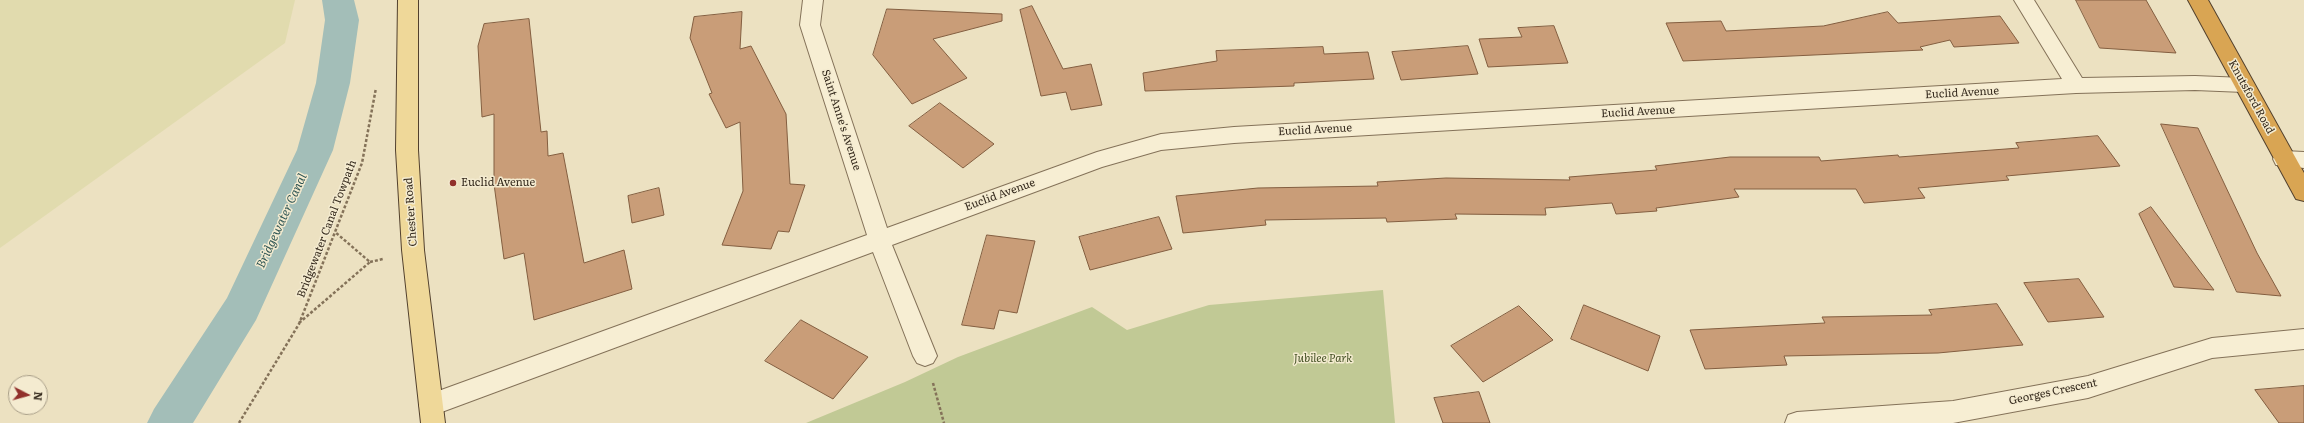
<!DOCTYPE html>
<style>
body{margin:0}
#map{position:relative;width:2304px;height:423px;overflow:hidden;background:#ece1c1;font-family:Literata,serif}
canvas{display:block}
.north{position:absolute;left:8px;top:375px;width:40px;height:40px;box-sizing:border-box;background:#f4ebd0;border:1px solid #a89e88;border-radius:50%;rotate:96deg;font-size:11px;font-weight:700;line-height:16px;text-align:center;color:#352a1d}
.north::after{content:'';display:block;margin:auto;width:14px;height:18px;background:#91302b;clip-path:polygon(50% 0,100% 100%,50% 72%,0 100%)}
</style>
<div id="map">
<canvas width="2304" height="423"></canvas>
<div class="north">N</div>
</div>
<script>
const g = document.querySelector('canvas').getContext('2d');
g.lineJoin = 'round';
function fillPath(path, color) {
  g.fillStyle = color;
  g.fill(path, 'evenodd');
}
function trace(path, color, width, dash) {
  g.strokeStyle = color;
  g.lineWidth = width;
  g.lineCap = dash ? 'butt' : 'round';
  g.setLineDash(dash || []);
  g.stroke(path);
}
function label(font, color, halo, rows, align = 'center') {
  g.font = font + ' Literata,serif';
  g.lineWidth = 3;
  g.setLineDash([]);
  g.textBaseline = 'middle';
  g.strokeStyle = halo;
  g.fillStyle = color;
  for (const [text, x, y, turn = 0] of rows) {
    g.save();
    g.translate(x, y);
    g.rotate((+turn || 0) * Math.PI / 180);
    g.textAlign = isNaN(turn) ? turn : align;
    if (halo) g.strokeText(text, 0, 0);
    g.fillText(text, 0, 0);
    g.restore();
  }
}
fillPath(new Path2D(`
 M0,0H295L285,43L0,248Z`), '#e1dbae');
fillPath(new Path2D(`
 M1383,290L1395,423H806L905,382L958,357L1092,307L1127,330L1209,305Z`), '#c1c995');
fillPath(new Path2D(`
 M322,0H354L359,20L350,83L333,150L256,320L193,423H147L154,409L227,298L297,150L316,83L325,20Z`), '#a3beb8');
const building = new Path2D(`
 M2076,0H2146L2176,53L2100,48Z
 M1032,6L1063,69L1091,64L1102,105L1071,110L1066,92L1041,96L1020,10Z
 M887,9L1002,14V21L933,39L967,78L912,104L873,55Z
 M742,12L740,49L751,46L786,114L790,184L805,185L789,232L778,231L771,249L722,245L743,191L740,122L726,128L709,94L712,93L690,38L694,17Z
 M1888,12L1898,23L2000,16L2019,43L1954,47L1950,40L1920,47L1923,50L1683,61L1666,23L1721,21L1726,31L1823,26Z
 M529,19L541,132L547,131L548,156L563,153L584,263L624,250L632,289L534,320L524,253L504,259L494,184V114L482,117L478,46L484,24Z
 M1554,26L1568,63L1488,67L1479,39L1522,37L1518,28Z
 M1468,46L1478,74L1401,80L1392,52Z
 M1323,47L1324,54L1368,52L1374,79L1294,83V86L1145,91L1143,73L1217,61L1216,51Z
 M940,103L994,144L963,168L909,126Z
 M2161,124L2198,128L2257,253L2281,296L2237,292Z
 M2098,136L2120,166L2006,176L2009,180L1918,188L1925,198L1864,203L1856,189H1734L1739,197L1656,208L1657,211L1616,214L1612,203L1545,208L1546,215L1455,214L1457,219L1387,222L1386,218L1265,220L1266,225L1183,233L1176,196L1258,188L1378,186L1377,182L1446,178L1570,180L1569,177L1657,170L1655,166L1730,157H1819L1821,161L1898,155L1899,157L2019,148L2016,143Z
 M659,188L664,215L632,223L628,196Z
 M2151,207L2214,290L2174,287L2139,214Z
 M1159,217L1172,249L1090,270L1079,237Z
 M987,235L1035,241L1017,313L999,310L994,329L962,325Z
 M2079,279L2104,317L2048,322L2024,283Z
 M1997,304L2023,345L1938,353L1784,356L1787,365L1705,369L1690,330L1825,323L1822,317L1932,315L1929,310Z
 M1584,305L1660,336L1648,371L1571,339Z
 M1519,306L1553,340L1483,382L1451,346Z
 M801,320L868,357L833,399L765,361Z
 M2304,386V423H2279L2255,390Z
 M1479,392L1490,423H1443L1434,398Z`);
fillPath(building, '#c99d78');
trace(building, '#835e40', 1);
const minor = new Path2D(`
 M803,0H823L820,25L887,228L1097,152L1161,134L1234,127L2062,79L2014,0H2034L2082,78L2195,76L2244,78L2251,80L2254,85L2251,90L2244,92L2195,90L2076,93L1234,143L1161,150L1102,167L892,245L937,356L933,363L925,366L917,363L913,356L873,252L431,416L422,413L419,405L422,397L867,235L800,25Z
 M2284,151L2304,152V168L2276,165L2273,159L2276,153Z
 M2304,329V349L2212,358L2088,398L1953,423H1785L1788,415L1797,412L1953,401L2088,376L2212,338Z`);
const major = new Path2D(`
 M398,0H418V150L424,250L445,423H421L402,250L396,150Z`);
const highway = new Path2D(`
 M2188,0H2208L2304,173V201L2296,199Z`);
trace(minor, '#847259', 2);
trace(major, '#52402d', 2);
trace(highway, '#52402d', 2);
trace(new Path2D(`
 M370,262L383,259
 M299,323L370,262L335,232
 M933,383L944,423
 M239,423L299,324L362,163L376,88`), '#847259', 2.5, [3, 2]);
fillPath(minor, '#f7eed3');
fillPath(major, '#efd899');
fillPath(highway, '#d9a553');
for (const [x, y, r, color] of [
 [453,183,4,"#91302b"]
]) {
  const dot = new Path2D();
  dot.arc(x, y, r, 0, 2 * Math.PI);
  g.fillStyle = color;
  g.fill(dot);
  trace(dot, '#f4ebd0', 1.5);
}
label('11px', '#352a1d', '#f4ebd0', [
 ["Euclid Avenue",1962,93,-3],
 ["Knutsford Road",2251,97,61],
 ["Euclid Avenue",1638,112,-3],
 ["Saint Anne's Avenue",841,120,72],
 ["Euclid Avenue",1315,130,-3],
 ["Euclid Avenue",1000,195,-20],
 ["Chester Road",411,212,-94],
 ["Bridgewater Canal Towpath",327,229,-69],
 ["Georges Crescent",2053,392,-12]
]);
label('11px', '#352a1d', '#f4ebd0', [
 ["Euclid Avenue",461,183]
], 'left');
label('italic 11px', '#435024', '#f4ebd0', [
 ["Jubilee Park",1323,359]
]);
label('italic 12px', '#2d5453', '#f4ebd0', [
 ["Bridgewater Canal",282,221,-65]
]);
</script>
